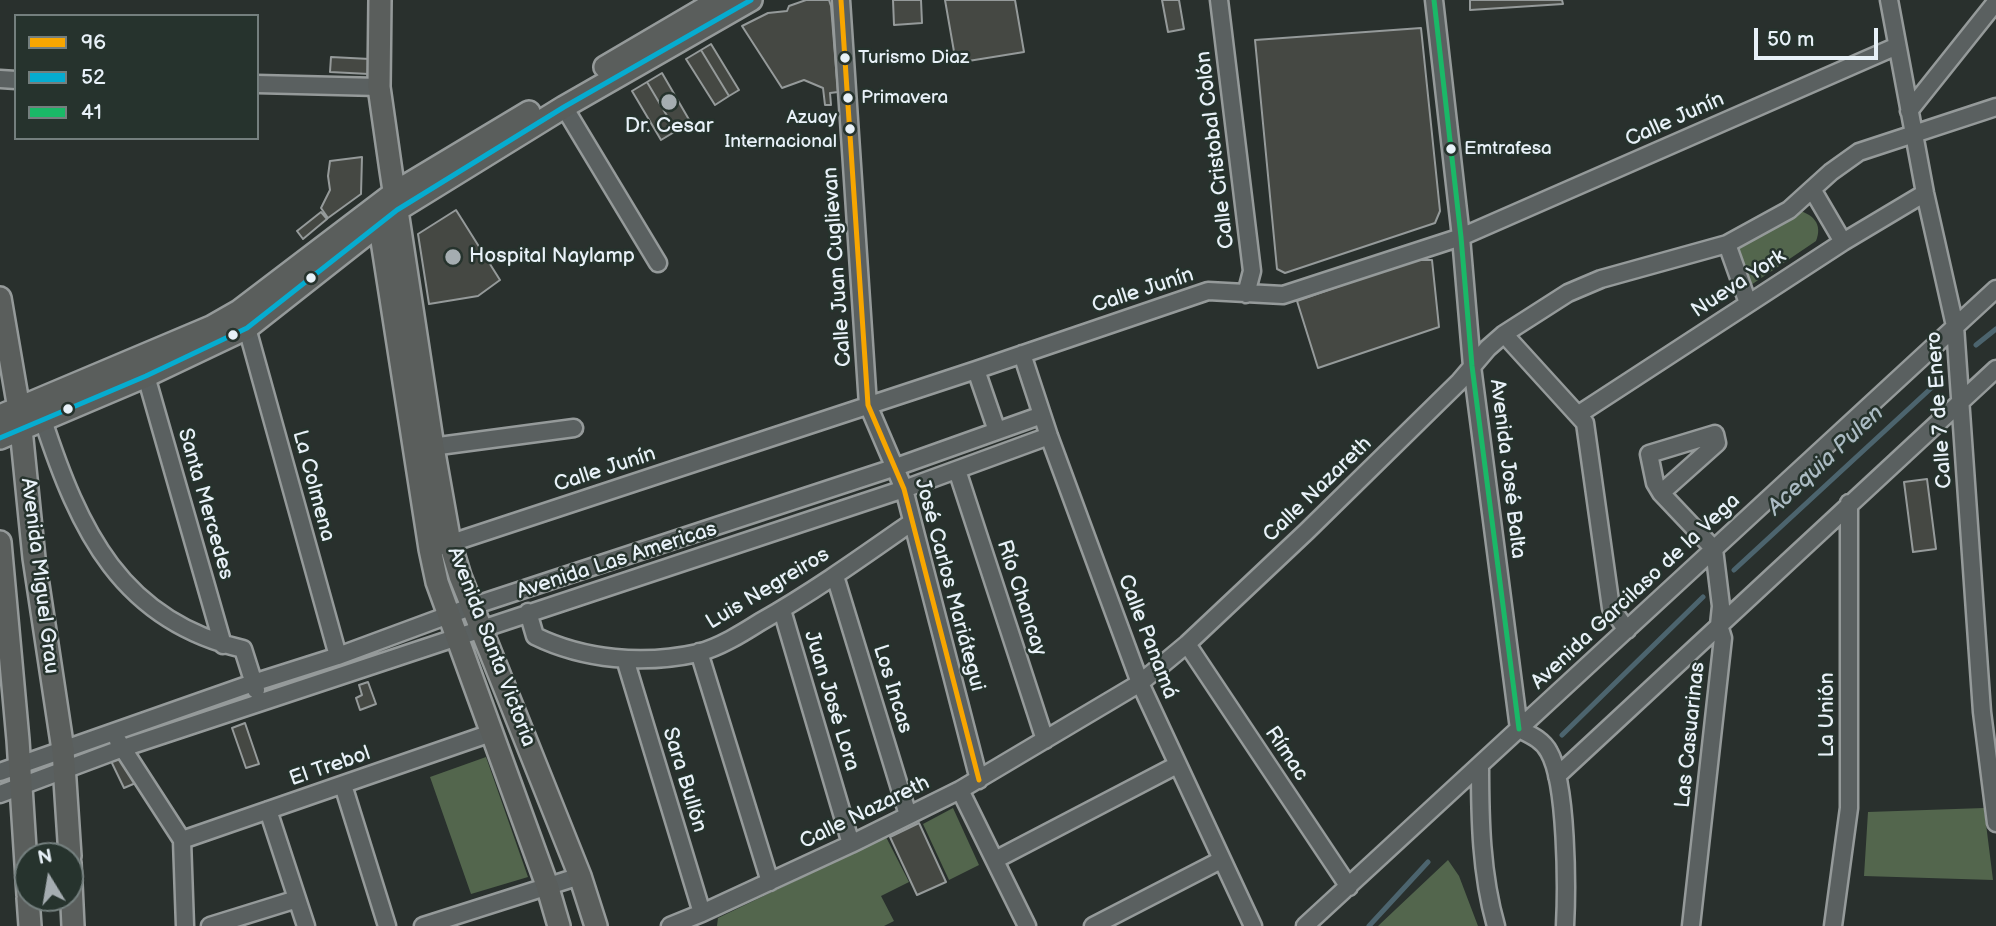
<!DOCTYPE html>
<meta charset="utf-8">
<style>
body{margin:0}
#map{position:relative;width:1996px;height:926px;overflow:hidden;background:#29302d;font-family:"Balsamiq Sans",sans-serif}
canvas{display:block}
.legend{position:absolute;left:14px;top:14px;width:245px;height:126px;box-sizing:border-box;background:#26332d;border:2px solid #747f7e;margin:0;padding:9px 12px;list-style:none;font-size:21px;color:#e8f1f8}
.legend li{display:flex;align-items:center;gap:14px;height:35px}
.legend b{width:35px;border:2px solid #747f7e}
.north{position:absolute;left:14px;top:842px;width:70px;height:70px;box-sizing:border-box;background:#26332d;border:2px solid #747f7e;border-radius:50%;rotate:349deg;font-size:19px;font-weight:700;line-height:28px;text-align:center;color:#e8f1f8}
.north::after{content:'';display:block;margin:auto;width:24px;height:32px;background:#a5adb1;clip-path:polygon(50% 0,100% 100%,50% 72%,0 100%)}
.scale{position:absolute;left:1754px;top:28px;width:124px;height:32px;box-sizing:border-box;border:4px solid #e8f1f8;border-top:0;padding-left:9px;font-size:21px;line-height:24px;white-space:nowrap;color:#e8f1f8;-webkit-text-stroke:5px #26332d;paint-order:stroke}
</style>
<div id="map">
<canvas width="1996" height="926"></canvas>
<ul class="legend">
<li><b style="height:9px;background:#f7a600"></b>96</li>
<li><b style="height:9px;background:#06acd0"></b>52</li>
<li><b style="height:9px;background:#1ab867"></b>41</li>
</ul>
<div class="north">N</div>
<div class="scale">50 m</div>
</div>
<script>
const g = document.querySelector('canvas').getContext('2d');
g.lineJoin = 'round';
function fillPath(path, color) {
  g.fillStyle = color;
  g.fill(path, 'evenodd');
}
function trace(path, color, width, dash) {
  g.strokeStyle = color;
  g.lineWidth = width;
  g.lineCap = dash ? 'butt' : 'round';
  g.setLineDash(dash || []);
  g.stroke(path);
}
function label(font, color, halo, rows, align = 'center') {
  g.font = font + ' "Balsamiq Sans",sans-serif';
  g.lineWidth = 5;
  g.setLineDash([]);
  g.textBaseline = 'middle';
  g.strokeStyle = halo;
  g.fillStyle = color;
  for (const [text, x, y, turn = 0] of rows) {
    g.save();
    g.translate(x, y);
    g.rotate((+turn || 0) * Math.PI / 180);
    g.textAlign = isNaN(turn) ? turn : align;
    if (halo) g.strokeText(text, 0, 0);
    g.fillText(text, 0, 0);
    g.restore();
  }
}
fillPath(new Path2D(`
 M1797,210C1813,214 1823,224 1816,241L1748,287L1735,250Z
 M486,757L528,877L471,894L430,777Z
 M953,808L979,865L949,880L923,824Z
 M1984,808L1993,880L1864,876L1868,812Z
 M886,837L909,882L881,896L894,921L884,926H717L718,918Z
 M1448,860L1459,876L1478,926H1378Z`), '#53664d');
trace(new Path2D(`
 M1976,345L1996,329
 M1734,570L1941,379
 M1562,735L1703,597
 M1369,926L1428,862`), '#4c646e', 5);
const building = new Path2D(`
 M806,0H829L831,6L838,92L830,93L831,105H825L823,88L804,80L782,88L742,26L768,13L787,11L789,6Z
 M893,0H921L922,23L894,25Z
 M945,0H1015L1024,52L956,63Z
 M1162,0H1179L1184,29L1168,32Z
 M1470,0H1562L1563,4L1470,10Z
 M1421,28L1440,211L1435,223L1285,273L1277,269L1255,40Z
 M711,44L739,90L729,96L701,50Z
 M701,50L729,96L715,105L686,59Z
 M331,57L370,59L369,74L330,72Z
 M662,73L691,123L676,131L647,82Z
 M647,82L676,131L661,140L632,91Z
 M362,157L361,194L328,218L321,208L330,190L328,176L330,161Z
 M456,210L500,280L478,296L429,304L418,234Z
 M321,212L327,219L303,239L297,231Z
 M1413,260H1432L1439,327L1318,368L1297,301Z
 M1927,479L1936,549L1913,552L1904,482Z
 M368,682L376,704L360,710L356,698L362,695L359,685Z
 M245,723L259,764L246,768L232,728Z
 M124,752L138,782L124,788L110,759Z
 M919,823L946,882L917,895L890,837Z`);
fillPath(building, '#454843');
trace(building, '#959a9a', 2);
const minor = new Path2D(`
 M841,0L868,405L904,489L979,780
 M1219,0L1252,271L1246,294
 M1434,0L1461,237L1472,366L1519,729
 M1889,0L1925,193L1955,326L1982,712L1996,823
 M0,79L16,80
 M257,84L379,87
 M564,107L658,263
 M1909,111L1996,2
 M1812,189L1843,242
 M1727,244L1748,303
 M247,328L338,656
 M1504,334L1585,423L1611,608L1627,630
 M1022,354L1049,436L1140,683L1253,926
 M976,370L997,431
 M146,376L223,645
 M1579,414L1843,242L1925,193
 M43,420C79,530 121,621 243,649L256,690
 M424,448L574,428
 M957,470L1045,740
 M1661,493L1717,443L1715,434L1649,454L1655,483L1661,493L1714,549L1721,606L1719,625L1723,638L1691,926
 M442,546L976,370L1208,291L1283,295L1461,237L1897,46
 M835,576L908,815
 M782,610L851,844
 M528,612L535,636C584,660 644,665 698,653C720,647 741,634 760,622C813,592 862,557 912,522
 M1187,644L1349,887
 M699,652L770,882
 M625,659L702,913
 M1519,729C1531,735 1543,740 1549,752C1567,783 1567,888 1565,926
 M118,741L182,840L185,926
 M1480,765C1480,819 1481,874 1496,926
 M0,772L253,683L338,656L473,606L896,467L1042,415
 M1557,776L1996,369
 M343,785L387,926
 M960,790L1027,926
 M0,794L123,748L904,489L1049,436
 M268,810L306,926
 M182,840L491,733
 M995,860L1177,765
 M210,926L297,899
 M423,926L580,876
 M670,926L702,913L851,844L960,790L1140,683L1187,644L1307,531L1459,382L1488,348L1504,334L1568,293L1601,279L1727,244L1789,210L1831,172L1859,152L1996,107
 M1093,926L1221,860
 M1305,926L1996,289
 M1833,926L1849,808V503`);
const major = new Path2D(`
 M380,0L379,87L391,171L433,447L450,543L460,576L580,876L596,926
 M605,67L719,0
 M378,215L430,549L437,582L547,885L559,926
 M0,298L19,409L34,558L63,750L70,856
 M0,416L211,327L239,311L394,193L529,112
 M0,438L146,376L247,328L397,210L564,107L751,0
 M0,542L18,740L28,895
 M70,863L73,926
 M28,898L30,926`);
trace(minor, '#959a9a', 21);
trace(major, '#959a9a', 26);
trace(minor, '#5a6060', 16);
trace(major, '#5a5e5c', 21);
trace(new Path2D(`
 M841,0L868,405L904,489L979,780`), '#f7a600', 5);
trace(new Path2D(`
 M0,438L146,376L247,328L397,210L564,107L751,0`), '#06acd0', 5);
trace(new Path2D(`
 M1434,0L1461,237L1472,366L1519,729`), '#1ab867', 5);
for (const [x, y, r, color] of [
 [845,58,6,"#e8f1f8"],
 [848,98,6,"#e8f1f8"],
 [669,102,9,"#a5adb1"],
 [850,129,6,"#e8f1f8"],
 [1451,149,6,"#e8f1f8"],
 [453,257,9,"#a5adb1"],
 [311,278,6,"#e8f1f8"],
 [233,335,6,"#e8f1f8"],
 [68,409,6,"#e8f1f8"]
]) {
  const dot = new Path2D();
  dot.arc(x, y, r, 0, 2 * Math.PI);
  g.fillStyle = color;
  g.fill(dot);
  trace(dot, '#26332d', 2.5);
}
label('19px', '#e8f1f8', '#26332d', [
 ["Turismo Diaz",858,58],
 ["Primavera",861,98],
 ["Azuay",837,118,"right"],
 ["Internacional",837,142,"right"],
 ["Emtrafesa",1464,149]
], 'left');
label('21px', '#e8f1f8', '#26332d', [
 ["Calle Junín",1675,120,-24],
 ["Calle Cristobal Colón",1216,150,-97],
 ["Calle Juan Cuglievan",838,267,-94],
 ["Nueva York",1739,284,-33],
 ["Calle Junín",1143,291,-18],
 ["Calle 7 de Enero",1940,410,-94],
 ["Avenida José Balta",1507,469,83],
 ["Calle Junín",605,470,-18],
 ["La Colmena",313,486,75],
 ["Calle Nazareth",1318,490,-44],
 ["Santa Mercedes",205,504,74],
 ["Avenida Las Americas",617,561,-18],
 ["Avenida Miguel Grau",39,576,83],
 ["José Carlos Mariátegui",949,585,75],
 ["Luis Negreiros",768,589,-31],
 ["Avenida Garcilaso de la Vega",1636,592,-43],
 ["Río Chancay",1021,598,72],
 ["Calle Panamá",1147,637,69],
 ["Avenida Santa Victoria",491,647,69],
 ["Los Incas",892,689,73],
 ["Juan José Lora",831,701,73],
 ["La Unión",1828,715,-90],
 ["Las Casuarinas",1691,735,-84],
 ["Rímac",1286,754,56],
 ["El Trebol",330,767,-19],
 ["Sara Bullón",684,780,73],
 ["Calle Nazareth",865,813,-26]
]);
label('21px', '#e8f1f8', '#26332d', [
 ["Dr. Cesar",669,127],
 ["Hospital Naylamp",469,257,"left"]
]);
label('italic 23px', '#abbbc3', '#26332d', [
 ["Acequia Pulen",1826,461,-43]
]);
</script>
